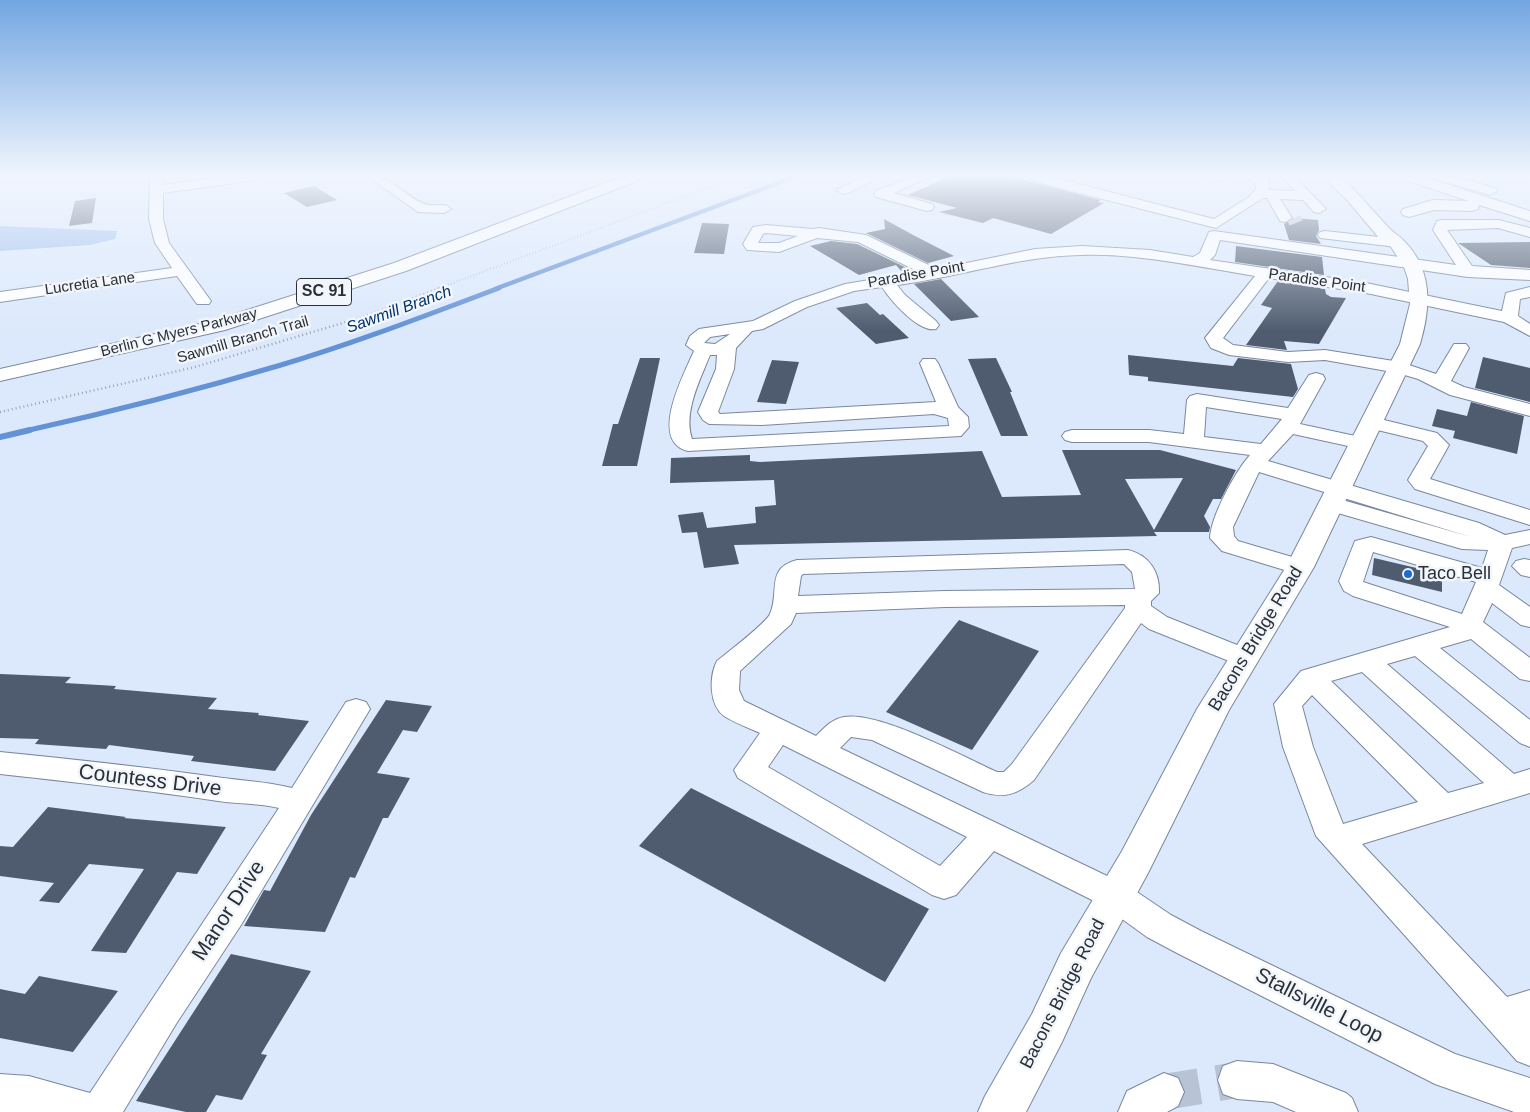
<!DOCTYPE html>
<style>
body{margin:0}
canvas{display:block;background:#dce9fc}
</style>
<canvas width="1530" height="1112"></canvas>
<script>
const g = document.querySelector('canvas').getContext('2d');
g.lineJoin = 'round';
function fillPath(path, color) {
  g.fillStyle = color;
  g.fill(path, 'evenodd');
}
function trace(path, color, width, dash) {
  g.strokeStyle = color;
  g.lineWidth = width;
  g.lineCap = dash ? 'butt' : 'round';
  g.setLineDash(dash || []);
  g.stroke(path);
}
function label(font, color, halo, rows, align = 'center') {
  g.font = font + ' Helvetica,sans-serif';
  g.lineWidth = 5;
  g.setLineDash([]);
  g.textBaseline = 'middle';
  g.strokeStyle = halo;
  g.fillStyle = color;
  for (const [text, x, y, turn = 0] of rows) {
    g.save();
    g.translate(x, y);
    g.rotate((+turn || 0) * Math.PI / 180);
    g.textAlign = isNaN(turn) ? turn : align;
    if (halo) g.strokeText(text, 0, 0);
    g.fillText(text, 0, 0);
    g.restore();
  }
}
fillPath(new Path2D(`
 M0,226L117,231L115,239L90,245L0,251Z`), '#a2c0ec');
trace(new Path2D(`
 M495,289L797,176`), '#6492d7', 4.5);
trace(new Path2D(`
 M25,431C111,412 197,390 281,365C355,343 427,315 499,288`), '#6492d7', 5);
trace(new Path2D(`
 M0,437L30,430`), '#6492d7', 6);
fillPath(new Path2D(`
 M950,176H1010L1100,200L1098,202L1104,203L1051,234L993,218L983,223L939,212L957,208L908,195Z
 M314,186L337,200L307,207L284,193Z
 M96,198L92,223L69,226L75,201Z
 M1294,218L1318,220L1319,230L1316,236L1321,244L1289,240L1284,224Z
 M884,219L915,236L954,256L928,263L866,233L885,229Z
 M702,223L729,224L724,254L694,253Z
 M831,241L857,244L913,271L903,273L896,265L859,275L810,246Z
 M1530,242V268L1491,265L1458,243Z
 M1236,246L1322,257L1324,275L1235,262Z
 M941,279L979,317L951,321L914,284Z
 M1278,281L1325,289L1326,294L1331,297L1346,298L1319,344L1284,341L1287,350L1246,345L1272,308L1261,305Z
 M867,303L880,315L883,314L909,338L876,344L836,308Z
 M1128,355L1233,366L1238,358L1291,364L1298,389L1293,397L1148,381V377L1129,375Z
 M1483,357L1530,368V402L1475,388Z
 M640,358H660L637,466H602L613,424H618Z
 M996,358L1012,392H1010L1028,436H1001L968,359Z
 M772,360L799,362L786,404L757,402Z
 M1471,402L1524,416L1517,454L1453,438L1455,431L1432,426L1437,409L1467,416Z
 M1062,450H1160L1236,470L1221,499H1213L1204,516L1210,527L1209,532H1154L1157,536L734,545L739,564L704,568L697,532L682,533L678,515L703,512L707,528L756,523L755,507L776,505L774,480L670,483L671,458L750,455V461L760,462L982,451L1002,497L1081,495ZM1183,478L1154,530L1125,479Z
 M1374,558L1442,574V592L1372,575Z
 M959,620L1039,651L972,750L886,712Z
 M0,674L71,677L65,683L116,686L114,689L217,698L208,709L259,713L258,715L309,721L275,771L191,761L194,756L109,745L106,749L35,744L39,739L0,738Z
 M386,700L432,706L417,732L403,730L377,773L410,778L388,818H383L355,878L350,877L325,932L244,926L264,890L270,891L311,815Z
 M691,788L929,909L885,982L639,846Z
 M48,807L126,817L124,818L226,827L197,874L177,872L126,953L91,951L144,869L89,864L59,903L39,901L54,883L0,876V846L13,847Z
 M231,954L311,971L261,1054L267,1055L242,1100L216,1095L206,1112H186L136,1101Z
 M39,976L118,991L73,1052L0,1038V989L25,994Z`), '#4f5c70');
trace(new Path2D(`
 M1294,218L1296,223`), '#b8c4d5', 14, [14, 7]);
trace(new Path2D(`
 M1164,1092L1237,1080`), '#b8c4d5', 36, [36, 18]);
const minor = new Path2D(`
 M150,176H162L163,185L230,176H262L256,180L163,193V219L169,243L211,301L209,304H197L177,276L0,302V292L172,268L155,243L149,219Z
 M367,176C395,176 402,196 425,204C434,208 445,201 451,209L444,213L418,212Z
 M865,176H881L848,193L843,194L836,190Z
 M915,176H931L894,193L932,204L934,207L932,210L927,211L876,197L874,194L876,191Z
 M1031,176H1048L1214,219L1249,197L1256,189V184L1247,176H1262L1268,179L1269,190L1295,191L1281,176H1294L1326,209L1319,213L1314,212L1303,200L1280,199L1292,218L1285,222L1280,221L1267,198H1263L1216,228L1048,185L1032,179Z
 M1206,176H1229C1224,182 1210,182 1206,176Z
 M1435,176H1453L1495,188L1497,191L1490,195L1436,179Z
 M1442,220H1499L1530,228V237L1498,228L1447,230L1472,266L1530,270V280L1468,277L1220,240L1215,255L1210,260L1366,283L1502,311L1506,293L1530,287V297L1520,299L1518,316L1530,324V336L1504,322L1366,293L1269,278L1223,338L1233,345L1288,352L1325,350L1400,362L1436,374L1454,344H1466L1469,348L1451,381L1464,387L1530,404V416L1450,395L1418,379L1398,373L1325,360L1288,362L1229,355L1211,348L1205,338L1255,276C1198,267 1139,253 1081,255C1019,256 959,277 897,285L905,295L936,321L939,325L936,329C919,333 891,301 882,287L854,291L807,307L763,329L752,331L736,348L734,369L718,412L720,414L936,402L920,363L923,359H935L938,363L958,407L968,417L969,427L961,436L688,451C648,441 684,374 694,351L686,345L690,336L699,329L753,321L795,301L845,284L919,272L858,242L817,238L779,252L747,250L743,244L753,227L766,225L813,229L819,228L866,235L937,269L1035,249L1082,246L1150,250L1193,257L1200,253L1209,232L1214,231L1456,265L1433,230L1437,221ZM763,234L766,233L798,236L779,243H758ZM730,334L715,344L704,343L710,337ZM710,355H717L716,369L698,412L703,420L709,424L762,425L934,414L948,418L949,426L692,439C683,412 700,380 710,355Z
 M1325,231L1397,239L1404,243L1397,247L1320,238L1318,235L1320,232Z
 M1316,373L1323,375L1325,379L1300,424L1369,439L1372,443L1369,447L1362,449L1293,434L1268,461L1479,523L1505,535L1530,530V544L1512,548L1499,585L1530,607V627L1521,625L1492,603L1483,622L1530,658V681L1520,679L1471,639L1440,648L1530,720V747L1520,743L1415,656L1387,664L1514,774L1530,769V793L1362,844L1507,997L1530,990V1066L1517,1061L1316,836L1283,747L1274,704L1301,671L1450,627L1353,596L1344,591L1339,581L1355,541L1371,537L1482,568L1488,550L1462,549L1324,509L1321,504L1324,499L1332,497L1471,537L1259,472L1233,527L1234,536L1238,541L1309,562L1312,567L1309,572L1300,574L1291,572L1222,551L1210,538C1211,516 1235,472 1250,455L1149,442H1072L1065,440L1062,436L1065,432L1072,430H1149L1184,434L1187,400L1190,396L1197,394L1288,408L1309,375ZM1206,407L1282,419L1261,444L1204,437ZM1373,552L1476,582L1462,614L1363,582ZM1362,672L1484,783L1448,793L1331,681ZM1312,695L1418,802L1343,824L1313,747L1302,706Z
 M1372,417L1437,433L1449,445L1430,479L1530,510V525L1415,489L1408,480L1428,446L1423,441L1365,427L1362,423L1365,419Z
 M1128,550C1149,555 1160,572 1159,593L1151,601V606L1167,617L1252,651L1256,657L1252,663L1243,666L1234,663L1149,629L1141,623L1034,780C1018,794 1004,799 983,792L872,740L851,737L840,748L1128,886L1171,915L1201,931L1455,1054L1530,1078V1112H1514L1435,1084L1177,953L1147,937L1104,906L994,851L956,895L944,899L932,895L738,778L734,770L760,733C749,728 735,723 724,716C709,705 709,676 717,661C727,653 766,623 770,614C780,592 765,568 797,560ZM1124,564L1132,572L1135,589L945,591L798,596L801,576L803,574ZM1125,605V608L1012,764L1004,772H997C962,756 879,711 844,717C832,719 824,728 816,736L744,701L739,690L740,671L791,624L796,613L945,607ZM783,745L967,837L940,866L768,767Z
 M1524,559L1530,560V577L1521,575L1512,566L1516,561Z
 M356,699L366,702L370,709L241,925L176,1024L123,1112H0V1074L29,1076L90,1093L279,808C259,803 238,804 218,801C145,790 73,782 0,774V752C72,759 144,767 216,777C243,781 264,781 292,788L346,702Z
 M1237,1061L1273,1064L1346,1093L1352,1098L1358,1112H1296L1273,1102L1237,1099L1223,1094L1218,1080L1223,1066Z
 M1164,1073L1178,1078L1184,1092L1178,1106L1167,1112H1118L1127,1091Z`);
const major = new Path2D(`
 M624,176H644L642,179L406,271L225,330L0,381V369L213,321L394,263Z
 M1322,176H1338L1343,180C1361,195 1375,214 1391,230C1395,234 1400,236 1403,240C1433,269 1431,307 1420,344L1314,567L1229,710L1148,873L1091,978L1062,1042L1026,1112H978L985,1096L1032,1014L1061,953L1122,851L1197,709L1286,567L1400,344L1410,304L1408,279L1404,267L1391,247L1380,239L1347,200Z
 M1400,176H1421L1530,211V221L1479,205L1478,209L1472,211L1434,210L1409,217L1403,215L1401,212L1403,209L1433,200L1469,201L1402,179Z`);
trace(minor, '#79889d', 2);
trace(major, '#79889d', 2);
trace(new Path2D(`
 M437,289L740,176`), '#9aa4b3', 2, [0.5, 2.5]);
trace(new Path2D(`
 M0,412L195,367L363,317L440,288`), '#9aa4b3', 2.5, [1, 3]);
fillPath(minor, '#fff');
fillPath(major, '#fff');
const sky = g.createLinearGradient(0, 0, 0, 331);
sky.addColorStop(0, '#73a6e1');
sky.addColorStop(0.53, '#eff5fe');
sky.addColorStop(1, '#eff5fe00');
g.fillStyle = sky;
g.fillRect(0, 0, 1530, 331);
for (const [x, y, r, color] of [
 [1408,574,5,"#1b6ad5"]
]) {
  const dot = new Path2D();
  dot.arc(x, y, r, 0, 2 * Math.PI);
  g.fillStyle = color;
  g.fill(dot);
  trace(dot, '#f2f6fa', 2);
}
label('15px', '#2a3039', '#f2f6fa', [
 ["Paradise Point",916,275,-10],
 ["Paradise Point",1317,281,8],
 ["Lucretia Lane",90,284,-8],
 ["Berlin G Myers Parkway",179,333,-14],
 ["Sawmill Branch Trail",243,340,-16]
]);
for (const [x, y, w] of [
 [324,292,55]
]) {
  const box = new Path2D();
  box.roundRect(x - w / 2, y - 13.5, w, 27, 4);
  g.fillStyle = '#f2f6fa';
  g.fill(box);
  trace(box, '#2a3039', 1);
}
label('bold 16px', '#2a3039', null, [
 ["SC 91",324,292]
]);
label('italic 16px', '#03326f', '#f2f6fa', [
 ["Sawmill Branch",399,310,-20]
]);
label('18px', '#2a3039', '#f2f6fa', [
 ["Taco Bell",1418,574]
], 'left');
label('18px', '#2a3039', '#f2f6fa', [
 ["Bacons Bridge Road",1256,639,-59],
 ["Bacons Bridge Road",1063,994,-63]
]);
label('21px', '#2a3039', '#f2f6fa', [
 ["Countess Drive",150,781,7],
 ["Manor Drive",229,911,-57],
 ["Stallsville Loop",1319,1006,27]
]);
</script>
